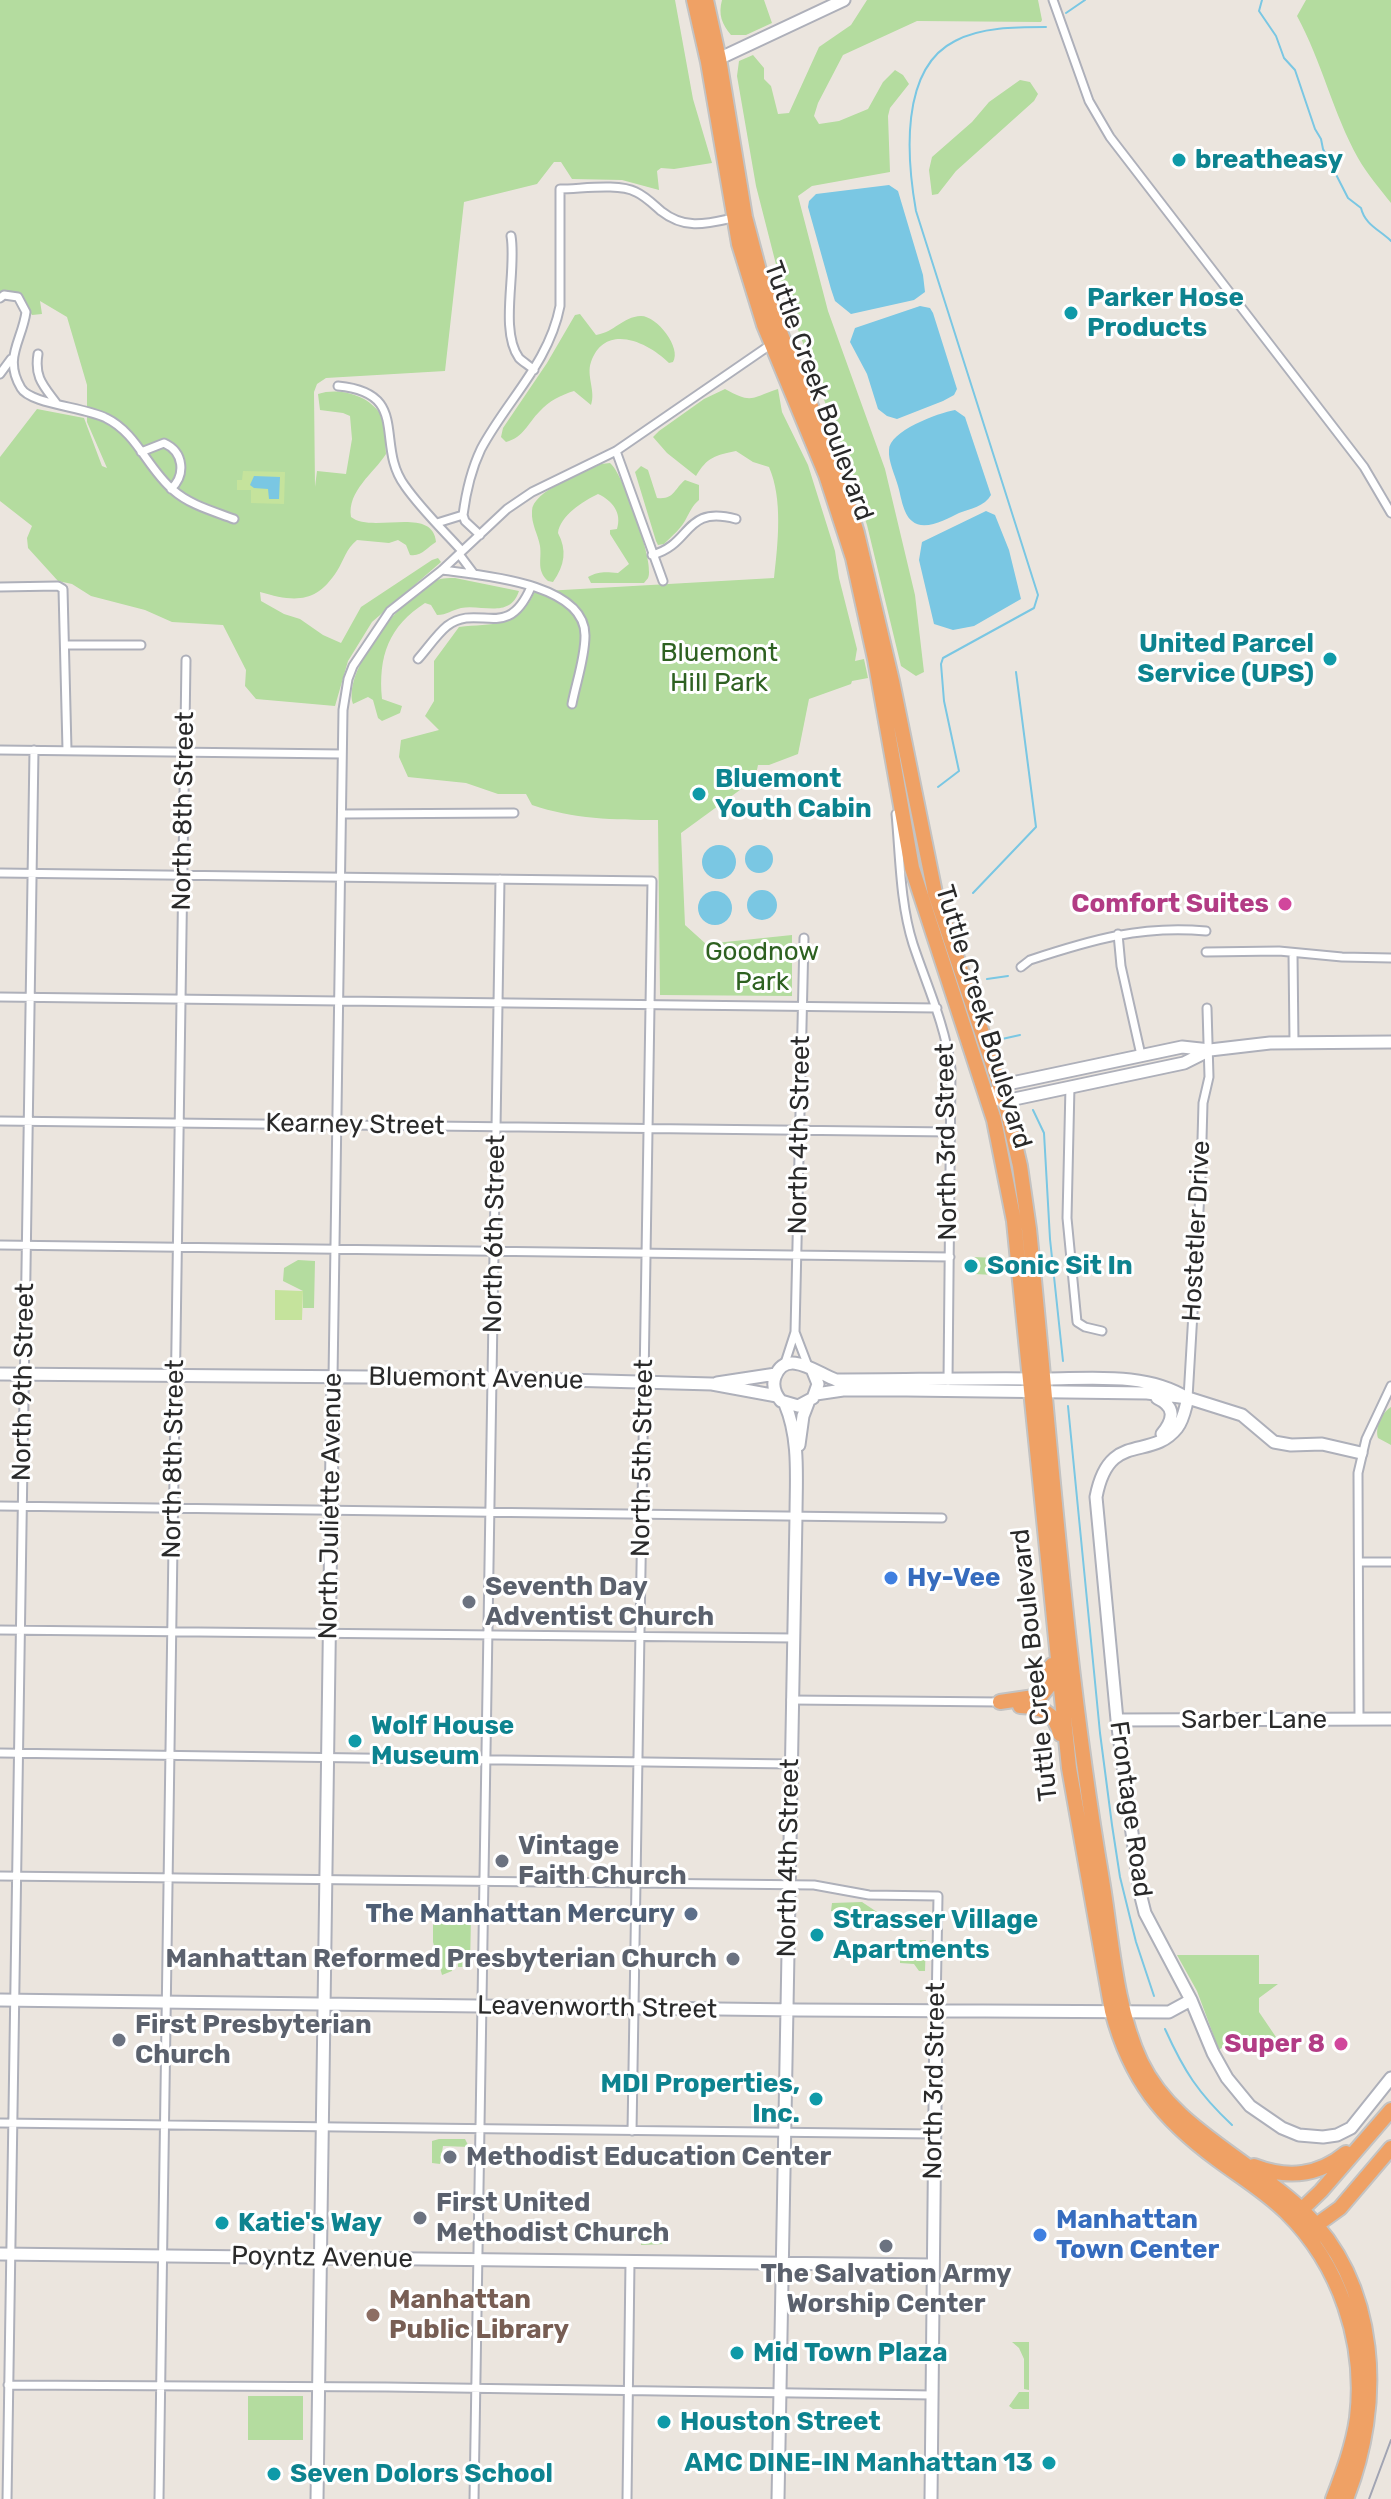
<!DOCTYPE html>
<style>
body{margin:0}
canvas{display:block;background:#ebe5de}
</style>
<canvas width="1391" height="2499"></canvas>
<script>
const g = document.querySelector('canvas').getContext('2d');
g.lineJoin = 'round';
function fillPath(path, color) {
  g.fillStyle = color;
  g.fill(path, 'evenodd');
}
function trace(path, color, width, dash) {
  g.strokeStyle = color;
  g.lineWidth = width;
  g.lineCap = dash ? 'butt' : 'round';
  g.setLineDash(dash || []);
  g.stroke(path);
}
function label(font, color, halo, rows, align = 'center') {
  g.font = font + ' Rubik,sans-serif';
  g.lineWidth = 6;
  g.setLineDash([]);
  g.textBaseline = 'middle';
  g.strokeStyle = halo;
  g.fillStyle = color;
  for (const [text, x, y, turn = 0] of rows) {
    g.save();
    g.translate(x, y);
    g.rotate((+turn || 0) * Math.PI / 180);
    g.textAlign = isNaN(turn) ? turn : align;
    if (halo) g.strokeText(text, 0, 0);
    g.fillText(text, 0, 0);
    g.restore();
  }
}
fillPath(new Path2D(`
 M0,0H675L693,99L712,163L674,169L661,168L657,171L659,190L622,180L572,179L561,162H554L537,184L464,202L445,371L326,378L317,384L314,392L315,487L317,471L346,474L352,439L350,416L343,413L320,410L318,394C339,387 369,395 381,415C387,426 385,442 386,454C374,473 347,491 351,517C372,534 433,505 436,542C427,547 422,557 410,555L406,545L398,540L389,543L357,540C346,549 344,560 337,571C316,604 294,602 260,592L261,601L284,614L300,619L323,635L341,643L361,607L432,560L438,558L441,562L372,622L348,661L335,706L256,699L245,686L246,670L223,625L172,622L145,610L91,596L72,584L58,581L28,548L27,538L32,526L0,501V457L37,409L84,418L102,466L107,468L87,422V385L67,317L40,301L42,314L32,315L19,294H0Z
 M722,0H764L772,23L746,35H731C722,24 718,15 722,0Z
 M867,0H1038L1042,20L1041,22L917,21L843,55L818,103L814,116L819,124L839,121L868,109L883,82L895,70L903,75L909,84L890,108L888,116L890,172L812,186L798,196L828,311L885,469L915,595L924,672L916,676L901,666L867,525L836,432L781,284L756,186L737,76L739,61L753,55L764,68V79L771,86L778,114L789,113L819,47L851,25Z
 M1306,0H1391V203C1380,189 1367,174 1358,158C1333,113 1322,62 1297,16Z
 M1020,80L1030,82L1038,94L1034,101L956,171L938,194L932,195L929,170L932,157L972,122L989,102Z
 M580,314L596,335C615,332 622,317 641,316C657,316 682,348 673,362L669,363C648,342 605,322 591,362C586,376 596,391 591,405L574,391C561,395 549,401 540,411C527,424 524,437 506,442L501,437L503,428L547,363L575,315Z
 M725,389C752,404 751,398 778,389L782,412L808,465L835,551L839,578L857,649L855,661L864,659L868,678L852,681L851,684L809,699L798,754L769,765H758L755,779L681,833L685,925L706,944L792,935V996L660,995L658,820C614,820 573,819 532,805L526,794H498L466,783L408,777L399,757L401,740L439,730L425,716L434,701V661L459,627C492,623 518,629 534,593L545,591L774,578C778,543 783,499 769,467L753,462L736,451C716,455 707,457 696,476L667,453L653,437L659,431L704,399Z
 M610,463C623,473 651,555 649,572C649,579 647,579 644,583H591L588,577C599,571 606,572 618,573L629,564L610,534V530L617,529C622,513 613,501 598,494C583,501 560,516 558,533C567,550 565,565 553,582L548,581C536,570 542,560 540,546C538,534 531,524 532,511C532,491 584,472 601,464Z
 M641,466L648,470L657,498C674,500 674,489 685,480L699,485V500C692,506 691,510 687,517C682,528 672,536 664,544L658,545L656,541L635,472Z
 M455,578L519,591C510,619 482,604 461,608C452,610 447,615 437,615L431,605L425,603C389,626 378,656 382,699L402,706L400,713L382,721L378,718L373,700L368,697L353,704C342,669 406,592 437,580C443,578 449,578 455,578Z
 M974,1257L994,1258V1275L974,1274Z
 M298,1260L315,1261L314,1308H303V1291L283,1281L284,1268Z
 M1391,1407V1445L1378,1438C1375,1428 1381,1413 1391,1407Z
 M862,1902L877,1912H852L851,1917H841L835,1911H831L832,1903Z
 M433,1915L471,1916L470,1967H458V1960L453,1956L452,1971L442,1975L433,1942Z
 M920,1940H926L925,1971H919L914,1964L900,1963V1946L915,1945Z
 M1177,1955H1259V1984H1278L1259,1998V2012L1278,2040H1226V2044L1219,2050L1197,1991Z
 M439,2139H465L469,2147L443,2146L440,2164L432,2163V2141Z
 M633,2229L650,2232L664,2244L641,2245V2241L633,2237Z
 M1012,2342H1029V2390L1024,2389V2359L1019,2348Z
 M1019,2392H1029V2409H1013L1009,2406Z
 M248,2396H303V2440H248Z`), '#b4dc9f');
fillPath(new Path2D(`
 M243,471L285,472L284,504L251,503V490H237V480H242Z
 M275,1290L303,1291L302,1320H275Z`), '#c5e39c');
fillPath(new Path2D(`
 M889,185L898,191L923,275L925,292L914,300L851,314L835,301L831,289L808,207L809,201L816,194Z
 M920,306L930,308L933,313L957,389L954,395L943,401L897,419L887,416L878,409L867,374L850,342L855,328Z
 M955,410L965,417L991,495C985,506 970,509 959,513C947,519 924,532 912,521C903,514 901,496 898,486C895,475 888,461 889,450C889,431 938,413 955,410Z
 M254,476L280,477L279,499H269L268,489L254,488L250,485Z
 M986,511L995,515L1009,550L1021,599L974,626L953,630L934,624L919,560L922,542Z
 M702 862a17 17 0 1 1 34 0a17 17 0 1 1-34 0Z
 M745 859a14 14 0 1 1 28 0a14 14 0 1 1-28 0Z
 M747 905a15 15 0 1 1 30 0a15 15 0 1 1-30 0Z
 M698 908a17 17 0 1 1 34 0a17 17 0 1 1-34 0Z`), '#7ac7e3');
trace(new Path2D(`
 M1262,0L1259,11L1276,36L1284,58L1295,70L1315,129L1321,139L1323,149L1348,198L1361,208C1365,225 1380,230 1391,241
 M1066,13L1085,0
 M938,787L959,771L944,701L941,664L943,658L1034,608L1038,595L916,211C907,160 899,69 955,41C981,27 1016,27 1046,27
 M973,893L1036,827L1016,672
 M987,979L1008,976
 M1002,1039L1020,1035
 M1033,1110L1044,1133L1050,1239L1063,1361
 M1068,1406L1100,1733L1112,1825L1120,1877L1136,1942L1154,1996
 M1165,2029C1184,2071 1198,2093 1232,2125`), '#7ac7e3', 2);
const street = new Path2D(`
 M1053,0L1089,101L1110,137L1364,467L1391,513
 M511,236C517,270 499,330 519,358C523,362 530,366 534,370
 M0,298L4,295L18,297L26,312C22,341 3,358 21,388C30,404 85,407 106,418C137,433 147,468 173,490C190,505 213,511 234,519
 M38,354C34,378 44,386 57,404
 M0,374L11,359
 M338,386C412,393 374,444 405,486C421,509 443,530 462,551
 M616,451L663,581
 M141,452L164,443C184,452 186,475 171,489
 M437,523L463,515
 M480,535L465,521L463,515C466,492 471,470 481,449C507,400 549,363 560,306V189C581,189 618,183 636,192C645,196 653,204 661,211C685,230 706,224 733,218
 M459,554L474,574
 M652,555C693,544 683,505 736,519
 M442,570C481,575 586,583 585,636C585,658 576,683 572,704
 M0,587L58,586L63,589L67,750
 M66,645H141
 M418,659C427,649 437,634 447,626C479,602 507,643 531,587
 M0,750L342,754
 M343,814L514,813
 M896,814C900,856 900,903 913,944C927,986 945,1024 951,1069L948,1381
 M0,873L652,881L632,2131
 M1118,934L1121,966L1141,1055
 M1206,952L1279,951L1342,957L1391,958
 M1293,954L1294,1042
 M1021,967L1030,960C1091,940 1141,925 1206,931
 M0,997L937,1008
 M1070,1086L1067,1218L1077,1322L1085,1327L1102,1331
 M0,1121L951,1132
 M0,1245L950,1257
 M795,1332L808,1366
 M784,1366L795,1332L804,938
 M333,1378L343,710L348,679L353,666L390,611L442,570L507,509L532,492L616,451L773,343
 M1188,1398L1201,1176L1203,1103L1209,1077L1207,1008
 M0,1506L942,1518
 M1359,1562H1391
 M0,1630L794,1638
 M791,1700L1000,1702
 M1359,1719L1358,1473L1366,1439L1391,1386
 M0,1753L791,1764
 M0,1876L814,1885L869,1895L938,1896L936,2010
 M0,2123L934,2134
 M8,2385L387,2387L932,2395
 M7,2499L34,750
 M159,2499L186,660
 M474,2499L500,879
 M627,2499L630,2262`);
const secondary = new Path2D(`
 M714,61L844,0
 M987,1096L1012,1083L1182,1047L1210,1050L1270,1043L1391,1042
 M999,1100L1005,1101L1184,1063L1210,1050
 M812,1369L818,1384L813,1398L798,1406L781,1401C775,1394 772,1386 775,1377C786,1347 818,1374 836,1380C905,1380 975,1378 1044,1379C1091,1379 1146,1372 1187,1398
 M0,1374L493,1378L712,1384L777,1396
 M717,1383L776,1374
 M816,1394L843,1390H906L1147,1393L1188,1398L1242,1415L1274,1442L1291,1445L1322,1444L1361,1453
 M1157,1398C1176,1407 1174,1419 1162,1434
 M1188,1398C1185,1408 1184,1419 1177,1428C1150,1462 1109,1429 1096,1497L1117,1720L1140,1893L1145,1913L1191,2000L1213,2053L1227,2078L1250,2106L1282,2128L1299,2135L1323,2137L1337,2135L1351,2128L1391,2078
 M799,1445L803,1416L808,1403
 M1117,1720L1391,1719
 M0,2000L798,2010L1169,2012L1191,2000
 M0,2254L932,2265
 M317,2499L333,1378
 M778,2499L796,1516C796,1479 800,1439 785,1404
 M931,2499L936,2010`);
const highway = new Path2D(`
 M694,0L708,62L739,244L764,325L826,475L853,558L875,659L912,868L994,1120L1014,1221L1069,1768L1112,2011C1130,2079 1162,2119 1218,2160C1241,2177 1266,2192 1286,2212C1340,2265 1366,2343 1357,2418C1353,2446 1343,2473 1333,2499
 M706,0L719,59L745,217L761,278L782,337L838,471L857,533L892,681L935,893L1005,1101L1020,1166L1029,1229C1051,1446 1065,1665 1102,1880C1112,1940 1115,2007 1141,2062C1166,2114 1215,2141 1259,2175C1273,2186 1289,2197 1302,2210C1380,2285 1384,2404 1346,2499
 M1000,1702L1041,1696L1049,1686L1052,1665
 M1020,1706C1041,1707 1055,1712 1060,1734
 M1254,2166C1288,2179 1318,2176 1346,2153
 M1295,2216L1321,2191L1391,2110
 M1308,2231L1340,2208L1391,2148`);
trace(street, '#aeb0ba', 11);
trace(secondary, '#aeb0ba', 15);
trace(highway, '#c3c3c3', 18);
trace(street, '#fff', 7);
trace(secondary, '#fff', 11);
trace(highway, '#efa165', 14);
trace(new Path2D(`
 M1369,2499L1391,2440`), '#a1a4b3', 2);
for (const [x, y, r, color] of [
 [1179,160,8,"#0f9aa8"],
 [1071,313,8,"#0f9aa8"],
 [1330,659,8,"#0f9aa8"],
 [699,794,8,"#0f9aa8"],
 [1285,904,8,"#d1479c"],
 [971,1266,8,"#0f9aa8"],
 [891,1578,8,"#3f7fe0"],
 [469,1602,8,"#6b7280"],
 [355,1741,8,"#0f9aa8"],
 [502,1861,8,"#6b7280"],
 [691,1914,8,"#5c6f8a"],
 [817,1935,8,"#0f9aa8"],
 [733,1959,8,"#6b7280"],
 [119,2040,8,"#6b7280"],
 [1341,2044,8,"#d1479c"],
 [816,2099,8,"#0f9aa8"],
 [450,2157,8,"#6b7280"],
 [420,2218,8,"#6b7280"],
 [222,2223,8,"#0f9aa8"],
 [1040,2235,8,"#3f7fe0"],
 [886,2246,8,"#6b7280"],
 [373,2315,8,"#8d6e63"],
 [737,2353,8,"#0f9aa8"],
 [664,2422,8,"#0f9aa8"],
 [1049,2463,8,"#0f9aa8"],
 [274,2474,8,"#0f9aa8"]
]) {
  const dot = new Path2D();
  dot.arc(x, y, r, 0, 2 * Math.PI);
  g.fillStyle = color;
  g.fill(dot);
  trace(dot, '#fff', 3);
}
label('bold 26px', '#0d838f', '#fff', [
 ["breatheasy",1195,160],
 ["Parker Hose",1087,298],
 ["Products",1087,328],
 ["United Parcel",1314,644,"right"],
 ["Service (UPS)",1314,674,"right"],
 ["Bluemont",715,779],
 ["Youth Cabin",715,809],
 ["Sonic Sit In",987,1266],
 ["Wolf House",371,1726],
 ["Museum",371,1756],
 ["Strasser Village",833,1920],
 ["Apartments",833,1950],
 ["MDI Properties,",800,2084,"right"],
 ["Inc.",800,2114,"right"],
 ["Katie's Way",238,2223],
 ["Mid Town Plaza",753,2353],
 ["Houston Street",680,2422],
 ["AMC DINE-IN Manhattan 13",1033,2463,"right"],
 ["Seven Dolors School",290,2474]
], 'left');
label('26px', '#2a2a2a', '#fff', [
 ["Tuttle Creek Boulevard",818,391,70],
 ["North 8th Street",184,811,-89],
 ["Tuttle Creek Boulevard",983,1017,73],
 ["Kearney Street",355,1125,1],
 ["North 4th Street",800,1135,-89],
 ["North 3rd Street",947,1142,-91],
 ["Hostetler Drive",1197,1231,-87],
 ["North 6th Street",495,1234,-89],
 ["Bluemont Avenue",476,1379,1],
 ["North 9th Street",24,1382,-89],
 ["North 5th Street",643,1458,-89],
 ["North 8th Street",174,1459,-89],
 ["North Juliette Avenue",331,1506,-89],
 ["Tuttle Creek Boulevard",1035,1665,-96],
 ["Sarber Lane",1254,1720],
 ["Frontage Road",1130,1809,82],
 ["North 4th Street",789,1858,-89],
 ["Leavenworth Street",597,2008,1],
 ["North 3rd Street",935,2081,-89],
 ["Poyntz Avenue",322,2258,1]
]);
label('26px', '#2e6121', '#fff', [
 ["Bluemont",719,653],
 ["Hill Park",719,683],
 ["Goodnow",762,952],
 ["Park",762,982]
]);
label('bold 26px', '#b23c85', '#fff', [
 ["Comfort Suites",1269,904],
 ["Super 8",1325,2044]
], 'right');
label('bold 26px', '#366cbe', '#fff', [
 ["Hy-Vee",907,1578],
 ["Manhattan",1056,2220],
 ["Town Center",1056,2250]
], 'left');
label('bold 26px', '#5b616d', '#fff', [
 ["Seventh Day",485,1587],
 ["Adventist Church",485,1617],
 ["Vintage",518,1846],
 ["Faith Church",518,1876],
 ["Manhattan Reformed Presbyterian Church",717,1959,"right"],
 ["First Presbyterian",135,2025],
 ["Church",135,2055],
 ["Methodist Education Center",466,2157],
 ["First United",436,2203],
 ["Methodist Church",436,2233],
 ["The Salvation Army",886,2274,"center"],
 ["Worship Center",886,2304,"center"]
], 'left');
label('bold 26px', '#4e5e75', '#fff', [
 ["The Manhattan Mercury",675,1914]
], 'right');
label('bold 26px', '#785e54', '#fff', [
 ["Manhattan",389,2300],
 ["Public Library",389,2330]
], 'left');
</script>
